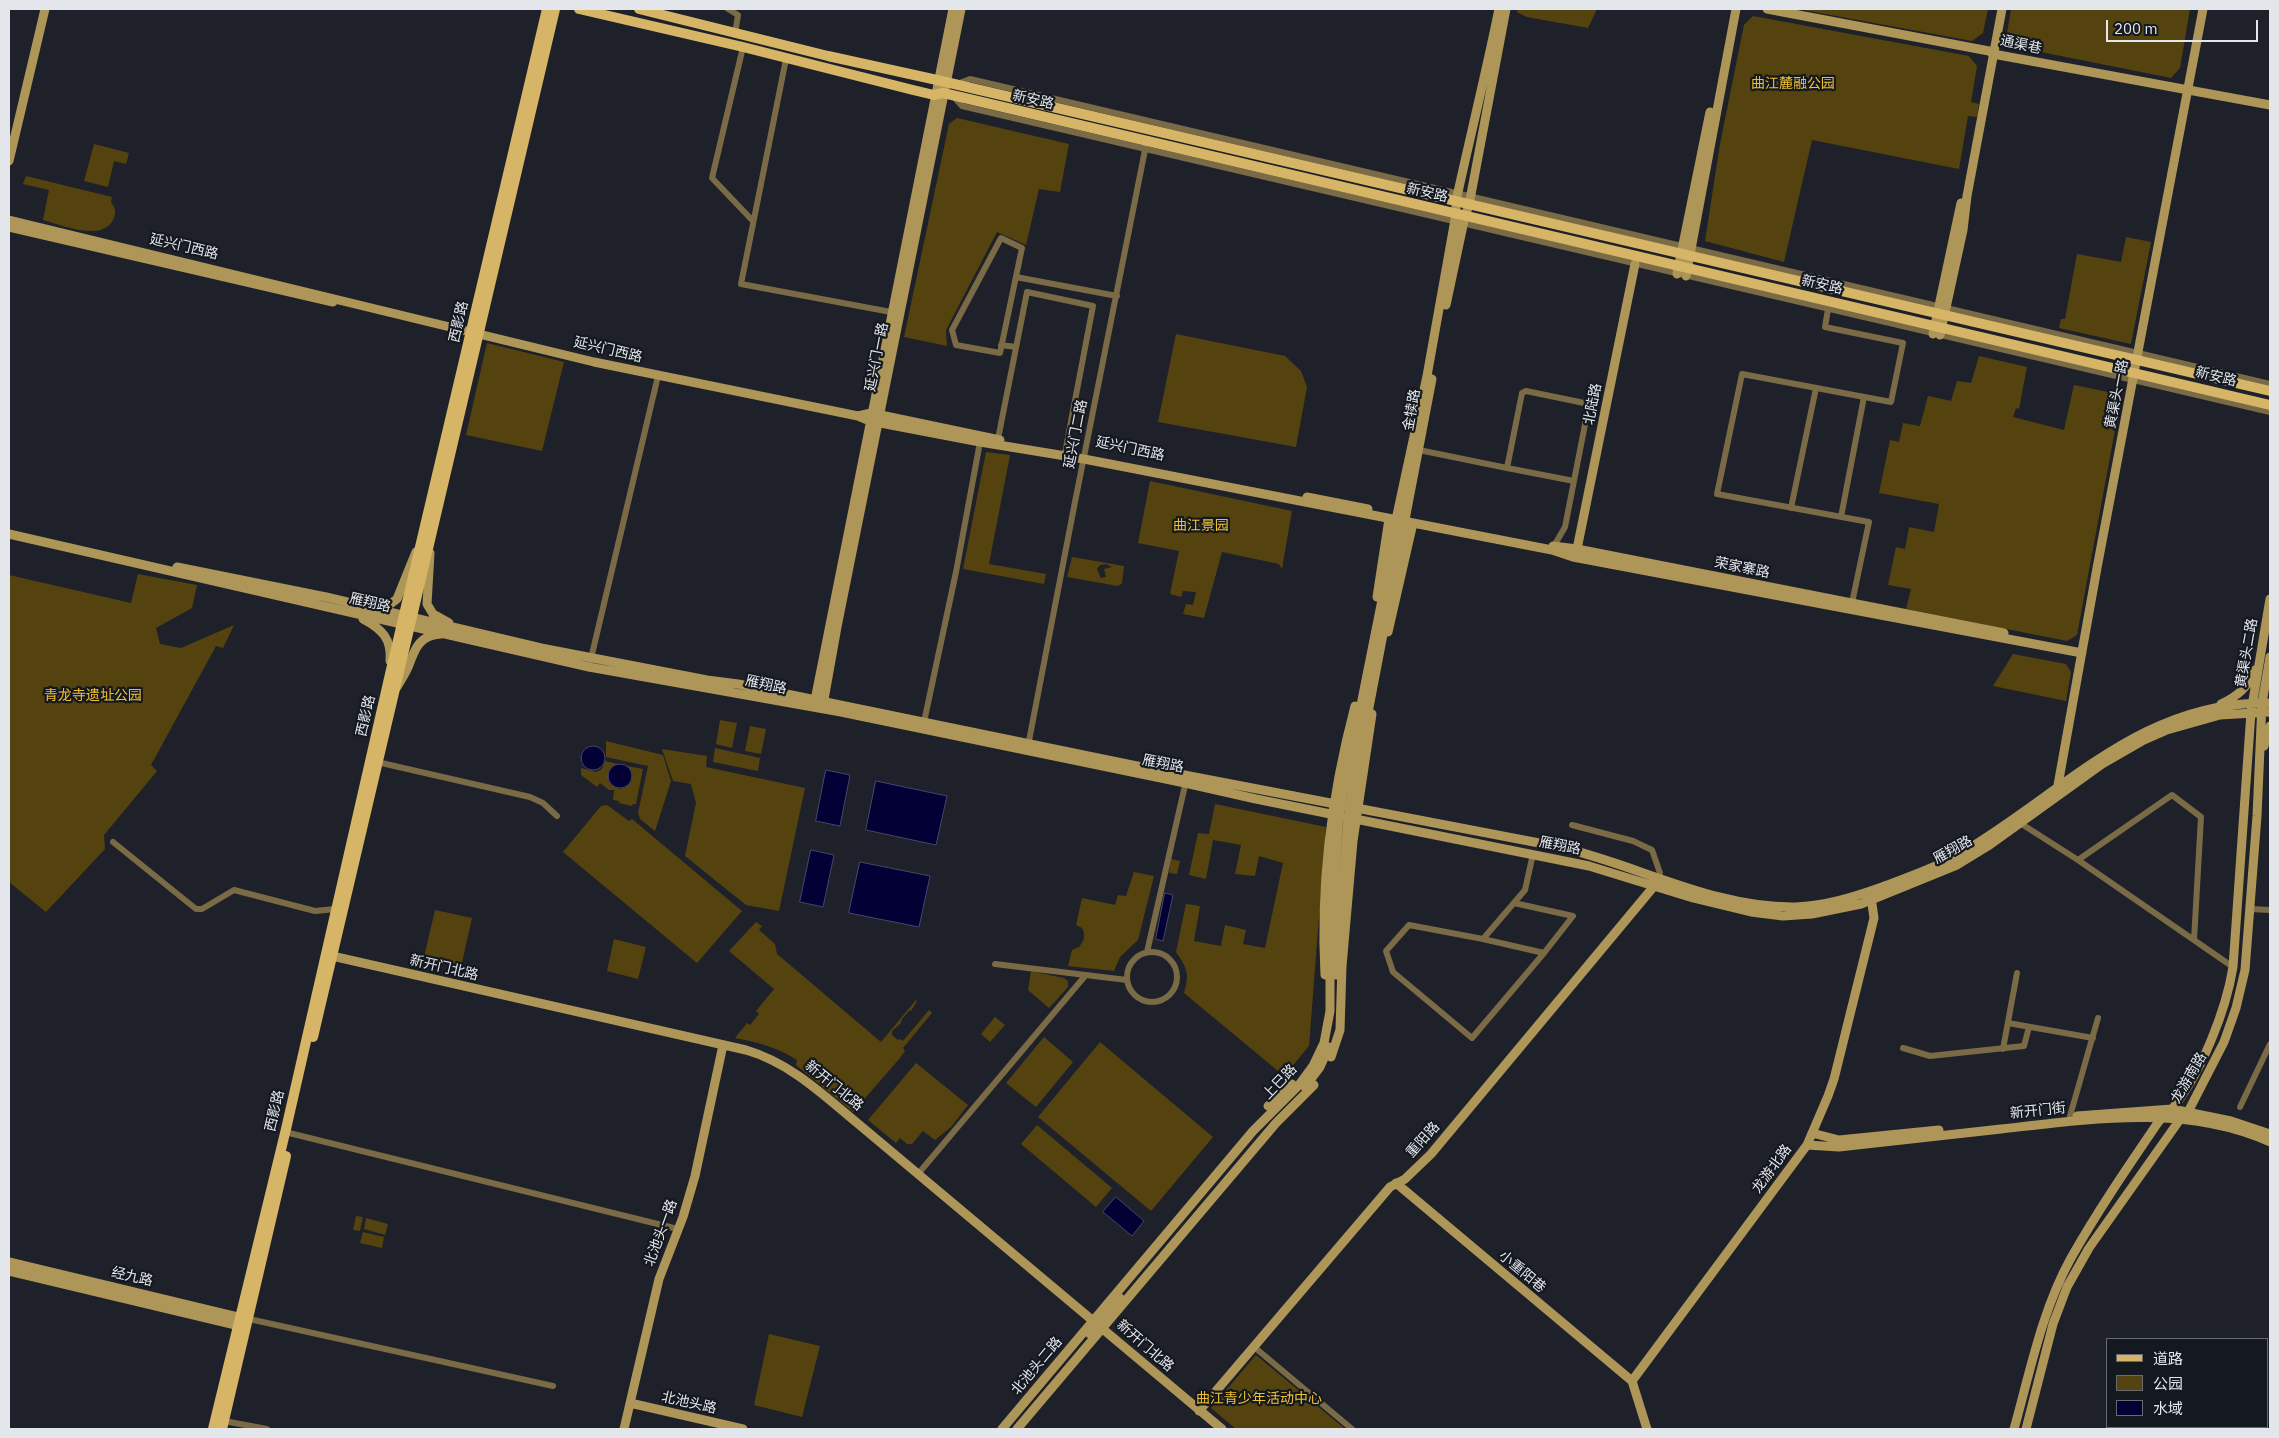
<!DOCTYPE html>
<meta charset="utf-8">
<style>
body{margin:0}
#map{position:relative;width:2279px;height:1438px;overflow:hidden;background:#1e2129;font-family:"IBM Plex Sans","Noto Sans SC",sans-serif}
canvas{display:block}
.frame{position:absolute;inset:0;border:10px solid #e3e6eb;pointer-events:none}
.legend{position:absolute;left:2106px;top:1338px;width:162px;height:90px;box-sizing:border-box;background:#14181f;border:1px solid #676a71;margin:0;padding:6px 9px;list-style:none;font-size:15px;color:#e3e6eb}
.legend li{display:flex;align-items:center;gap:10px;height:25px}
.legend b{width:25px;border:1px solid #676a71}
.scale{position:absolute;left:2106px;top:20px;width:152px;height:22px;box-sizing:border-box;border:2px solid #e3e6eb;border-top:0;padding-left:6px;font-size:15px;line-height:18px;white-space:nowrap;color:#e3e6eb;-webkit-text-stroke:4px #14181f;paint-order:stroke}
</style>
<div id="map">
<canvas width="2279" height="1438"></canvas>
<div class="frame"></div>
<ul class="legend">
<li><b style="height:6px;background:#d6b666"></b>道路</li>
<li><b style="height:14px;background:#55430f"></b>公园</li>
<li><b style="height:14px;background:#020034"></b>水域</li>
</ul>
<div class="scale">200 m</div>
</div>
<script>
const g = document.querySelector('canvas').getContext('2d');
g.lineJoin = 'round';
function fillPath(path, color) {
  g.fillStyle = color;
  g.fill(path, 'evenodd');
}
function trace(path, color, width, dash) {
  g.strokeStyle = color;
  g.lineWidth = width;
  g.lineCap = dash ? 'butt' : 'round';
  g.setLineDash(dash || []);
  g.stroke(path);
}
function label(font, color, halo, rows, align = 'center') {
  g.font = font + ' "IBM Plex Sans","Noto Sans SC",sans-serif';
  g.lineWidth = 4.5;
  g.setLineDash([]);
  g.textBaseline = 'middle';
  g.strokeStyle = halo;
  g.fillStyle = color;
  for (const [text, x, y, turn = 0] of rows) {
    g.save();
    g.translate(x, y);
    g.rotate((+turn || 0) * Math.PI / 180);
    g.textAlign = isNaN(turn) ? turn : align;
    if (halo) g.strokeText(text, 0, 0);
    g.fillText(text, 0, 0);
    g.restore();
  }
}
fillPath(new Path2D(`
 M1518,9H1597L1588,28L1527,17L1517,12Z
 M1798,9H1988L1983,33L1972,41Z
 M2011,9H2190L2180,68L2171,78L2011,46L2006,39Z
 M1753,16L1969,56L1977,66L1971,102L1979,104L1977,117L1968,116L1959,169L1812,140L1784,262L1705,241L1720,144L1744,25Z
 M957,118L1069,144L1060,192L1039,189L1026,245L997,232L946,330L947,346L904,337L949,124Z
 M94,144L129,153L126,164L114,161L108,187L84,181Z
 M26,176L112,197L111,202C115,208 117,213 113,220C102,242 61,225 43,220L49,190L23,184Z
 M2126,237L2151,242L2131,344L2059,328L2061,319H2065L2077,254L2121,262Z
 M1176,334L1285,356L1301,371L1307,387L1296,447L1158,422Z
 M487,343L564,362L542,451L466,435Z
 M1979,356L2027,367L2019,409L2016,408L2013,417L2064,430L2074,385L2113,393L2117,395L2120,403L2077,635L2067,641L1906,609L1911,589L1888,585L1896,547L1905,549L1909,527L1934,532L1939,504L1879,493L1890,440L1899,442L1903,423L1920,426L1928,396L1951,401L1957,381L1971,383Z
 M986,452L1010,455L989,564L1046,574L1044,584L963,569Z
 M1150,481L1292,511L1282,569L1279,564L1222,552L1204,618L1183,614L1186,604L1193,605L1196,592L1183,591L1181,597L1170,594L1179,551L1138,543Z
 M1072,557L1124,566L1122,583L1118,586L1067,577ZM1106,564L1112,567L1104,569L1106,577L1101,578L1097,569L1100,565Z
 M138,574L197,585L192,608L156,628L160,644L181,648L234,625L223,648L216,646L151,765L157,771L104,835L105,849L46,912L9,882V575L131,603Z
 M2013,654L2066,664L2071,672L2066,701L1993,686Z
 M720,720L737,723L732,748L716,744Z
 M750,726L766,729L761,754L745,751Z
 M606,741L663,755L671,781L655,831L640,819L638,813L648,766L606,757Z
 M715,748L760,758L758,771L713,762Z
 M662,749L707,756L706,767L805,788L779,911L746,905L685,856L696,803L691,784L673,781Z
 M605,761L618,764C608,768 605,776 611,784L619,789C632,787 637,775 627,766L643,769L636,804H633L632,806L619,803V801L613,800L614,790H609L600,783L597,787L581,775V768L596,772L602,769Z
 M1215,804L1326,827L1309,1046L1284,1076L1184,993C1190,974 1187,968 1176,952L1186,904L1200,906L1194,941L1221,946L1225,925L1246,930L1243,944L1265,948L1283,863L1259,856L1255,876L1235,874L1241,845L1213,840L1206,879L1189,875L1198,833L1209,834Z
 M607,805L629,821L632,819L742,911L697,963L563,852L601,806Z
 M1171,859L1180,861L1177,874L1169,873Z
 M1134,872L1154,876L1138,940L1120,957L1114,971L1068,966L1072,950L1079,947C1084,941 1086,935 1082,928L1076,925L1082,898L1115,905L1118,895L1126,896Z
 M435,910L472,918L461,967L424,957Z
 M756,922L762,926L759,930L775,944L777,954L881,1042L916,1000L917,1001L911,1011L910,1010L902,1019L901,1023L892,1031V1035L898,1040L900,1039L903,1041L929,1010L932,1013L903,1048L905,1051L900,1058L853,1112L796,1065L797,1060C778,1047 756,1042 735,1038L747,1023L750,1025L759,1014L756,1011L774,989L729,951Z
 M614,939L646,947L638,979L607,971Z
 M1031,971L1064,978L1068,981V987L1049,1008L1028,990Z
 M995,1017L1005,1025L990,1042L981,1034Z
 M1044,1037L1073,1062L1036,1107L1006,1083Z
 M1100,1042L1213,1137L1151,1211L1038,1117Z
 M916,1063L968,1105L951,1127L935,1140L923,1131L912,1144H907L900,1138L896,1143L868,1120Z
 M1037,1125L1112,1188L1096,1207L1021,1144Z
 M356,1216L363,1217L360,1231L353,1230Z
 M366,1218L388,1224L385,1235L364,1229Z
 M363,1232L384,1237L382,1248L360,1243Z
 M769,1334L820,1346L802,1417L754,1405Z
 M1256,1355L1345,1429H1236L1211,1408Z`), '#55430f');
const water = new Path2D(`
 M581 758a12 12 0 1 1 24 0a12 12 0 1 1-24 0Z
 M608 776a12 12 0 1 1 24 0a12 12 0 1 1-24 0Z
 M826,770L850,775L840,826L816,821Z
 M876,781L947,796L936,845L866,830Z
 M811,850L834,855L823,907L800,902Z
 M860,862L930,876L919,927L849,913Z
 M1165,893L1173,895L1163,941L1156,939Z
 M1116,1197L1144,1221L1132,1236L1103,1212Z`);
fillPath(water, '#020034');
trace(water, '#46456b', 1);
trace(new Path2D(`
 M728,9L738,15L735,34
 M743,47L712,178L752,220
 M786,59L741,284L891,312
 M957,84L970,79L2270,384
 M953,96L962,106L2270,412
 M1001,238L1022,248L1000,353L956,345L952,330Z
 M1016,277L1117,296
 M1828,309L1825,327L1903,343L1891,402L1742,374L1717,494L1869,522L1852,603
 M1001,345L1016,347
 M998,439L1027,292L1093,306L1065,453
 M1419,450L1507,468
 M1791,508L1816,388
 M1841,517L1864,397
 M1554,546L1565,527L1589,404L1526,391L1522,393L1507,468L1574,481
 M589,667L658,376
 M924,722L956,572L980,442
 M1028,746L1074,507L1146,145
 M377,762L530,797L543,803L557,816
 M2020,823L2078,860L2233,967
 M1572,825L1633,841L1652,850L1660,873L1657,878
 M113,842L196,909H202L234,890L315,911L335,909
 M1533,854L1525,890L1483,939L1409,925L1386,951L1393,972L1472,1038L1544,953
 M2078,860L2172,795L2201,817L2194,940
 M2250,909L2270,910
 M1483,939L1544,953L1573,916L1514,903
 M1127 977a25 25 0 1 1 50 0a25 25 0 1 1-50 0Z
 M1147,952L1186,781
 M995,964L1127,980
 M2008,1023L2093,1038
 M1903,1048L1930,1056L2024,1046L2029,1027
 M2003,1049L2017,973
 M2240,1107L2270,1044
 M2070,1116L2098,1018
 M285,1132L678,1229
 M918,1174L1085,976
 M249,1319L553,1386
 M1253,1346L1352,1429
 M224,1421L267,1429`), '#7a6b46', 6);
trace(new Path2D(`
 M1767,9L1989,51L1993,54L2270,105
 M9,161L45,9
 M9,220L594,362L858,416L870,421L980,442L1084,459L1552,550L1573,557L2082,653
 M9,227L333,302
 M1677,274L1710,112
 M1686,276L1736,9
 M1446,305L1465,216L1469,205L1506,9
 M1933,334L1961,203
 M1940,335L1963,230L1967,196L2002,9
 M858,416L871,413L1000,440
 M1307,497L1368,509
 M9,534L589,667L841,712L1185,783L1256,799L1589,866L1693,898L1751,912L1783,916L1812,914L1861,904L1957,865L1988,846L2102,764L2142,741L2167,730L2220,715L2270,712
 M1553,546L1577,549L2004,633
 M1577,549L1635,264
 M430,553L427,604L433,614L449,623
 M177,567L326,597L541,648L707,680L738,684L1132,765L1560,847C1638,865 1713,908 1795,907C1825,906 1854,897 1882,887C1908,877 1936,868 1960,854C2063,794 2141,700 2270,703
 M1377,597L1389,519
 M376,607L389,605L397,599L416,552
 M363,619C382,629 392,639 390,661
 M1388,632L1413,523
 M397,687C401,680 406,673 409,665C415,648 420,635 441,634
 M2221,704C2238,696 2248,687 2255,670
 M814,705L953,9
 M823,705L837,627L961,9
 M2264,746L2270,726
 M2058,785L2097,568L2203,9
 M332,956L746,1050C790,1063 821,1093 856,1122L1222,1429
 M1325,975C1320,885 1332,793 1355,706
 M1336,975L1348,817L1432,379
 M1331,1057L1340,1030L1342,966L1353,841L1372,714
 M1305,1087L1320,1067L1329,1047
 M1268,1106L1292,1084
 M2077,1116L2172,1109L2231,1121L2270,1134
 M1812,1133L1839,1140L1939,1130
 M1807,1145L1839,1147C1893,1141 1947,1135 2001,1129C2089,1119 2187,1104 2270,1142
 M1396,1183L1632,1381
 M9,1262L246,1319
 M9,1271L244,1327
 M1090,1334L1120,1298
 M630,1403L743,1429
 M1199,1411L1390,1187L1405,1179L1431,1154L1655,885L1656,880
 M624,1429L659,1279L683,1217L695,1176L723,1045
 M1002,1429L1253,1131L1299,1085L1313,1066L1324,1043L1330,1011V937L1339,815L1385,585L1397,515L1427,376L1456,214V201C1470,137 1486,73 1499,9
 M1017,1429L1276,1123L1314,1085
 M1647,1429L1632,1381L1807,1145L1828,1096L1834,1079L1874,918L1871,897
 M2014,1429C2030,1372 2042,1310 2071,1258C2097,1212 2127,1168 2157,1124C2161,1118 2168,1114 2173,1108C2201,1073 2226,1011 2233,967L2251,712L2270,599
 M2026,1429L2053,1324L2067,1287L2089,1248L2181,1118L2188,1112L2224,1042L2236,1008L2245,970L2257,816L2262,703L2270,657`), '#ae9658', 9);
trace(new Path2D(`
 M579,9L743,47L913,90L934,95L943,93L952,95L2270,405
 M639,9L828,56L937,80L2270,391
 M313,1037L555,9
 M213,1429L286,1129L390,674L547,9
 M222,1429L286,1156`), '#d6b666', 10);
label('14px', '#e3e6eb', '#14181f', [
 ["通渠巷",2021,45,12],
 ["新安路",1033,100,13],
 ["新安路",1427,193,13],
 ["延兴门西路",184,247,13],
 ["新安路",1822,285,13],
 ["西影路",459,322,-77],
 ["延兴门西路",608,350,13],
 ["延兴门一路",877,357,-79],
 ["新安路",2216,377,14],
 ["黄渠头一路",2117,394,-79],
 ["北陆路",1593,404,-79],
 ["金犊路",1412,410,-80],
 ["延兴门二路",1076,434,-79],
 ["延兴门西路",1130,449,12],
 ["荣家寨路",1742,568,11],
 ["雁翔路",370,603,13],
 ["黄渠头二路",2247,653,-80],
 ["雁翔路",766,685,12],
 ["西影路",366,716,-77],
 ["雁翔路",1163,764,11],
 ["雁翔路",1560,846,11],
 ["雁翔路",1953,850,-29],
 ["新开门北路",444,968,13],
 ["龙游南路",2189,1078,-60],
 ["上巳路",1280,1082,-46],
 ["新开门北路",834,1086,39],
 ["西影路",275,1111,-77],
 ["新开门街",2038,1111,-6],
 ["重阳路",1423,1140,-48],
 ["龙游北路",1772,1169,-54],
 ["北池头一路",661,1233,-70],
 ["小重阳巷",1522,1272,40],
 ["经九路",132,1277,13],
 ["新开门北路",1145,1346,41],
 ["北池头二路",1037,1366,-50],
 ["北池头路",689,1403,13]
]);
label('14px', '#f0c034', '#14181f', [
 ["曲江麓融公园",1793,84],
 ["曲江景园",1201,526],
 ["青龙寺遗址公园",93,696],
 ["曲江青少年活动中心",1259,1399]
]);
</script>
